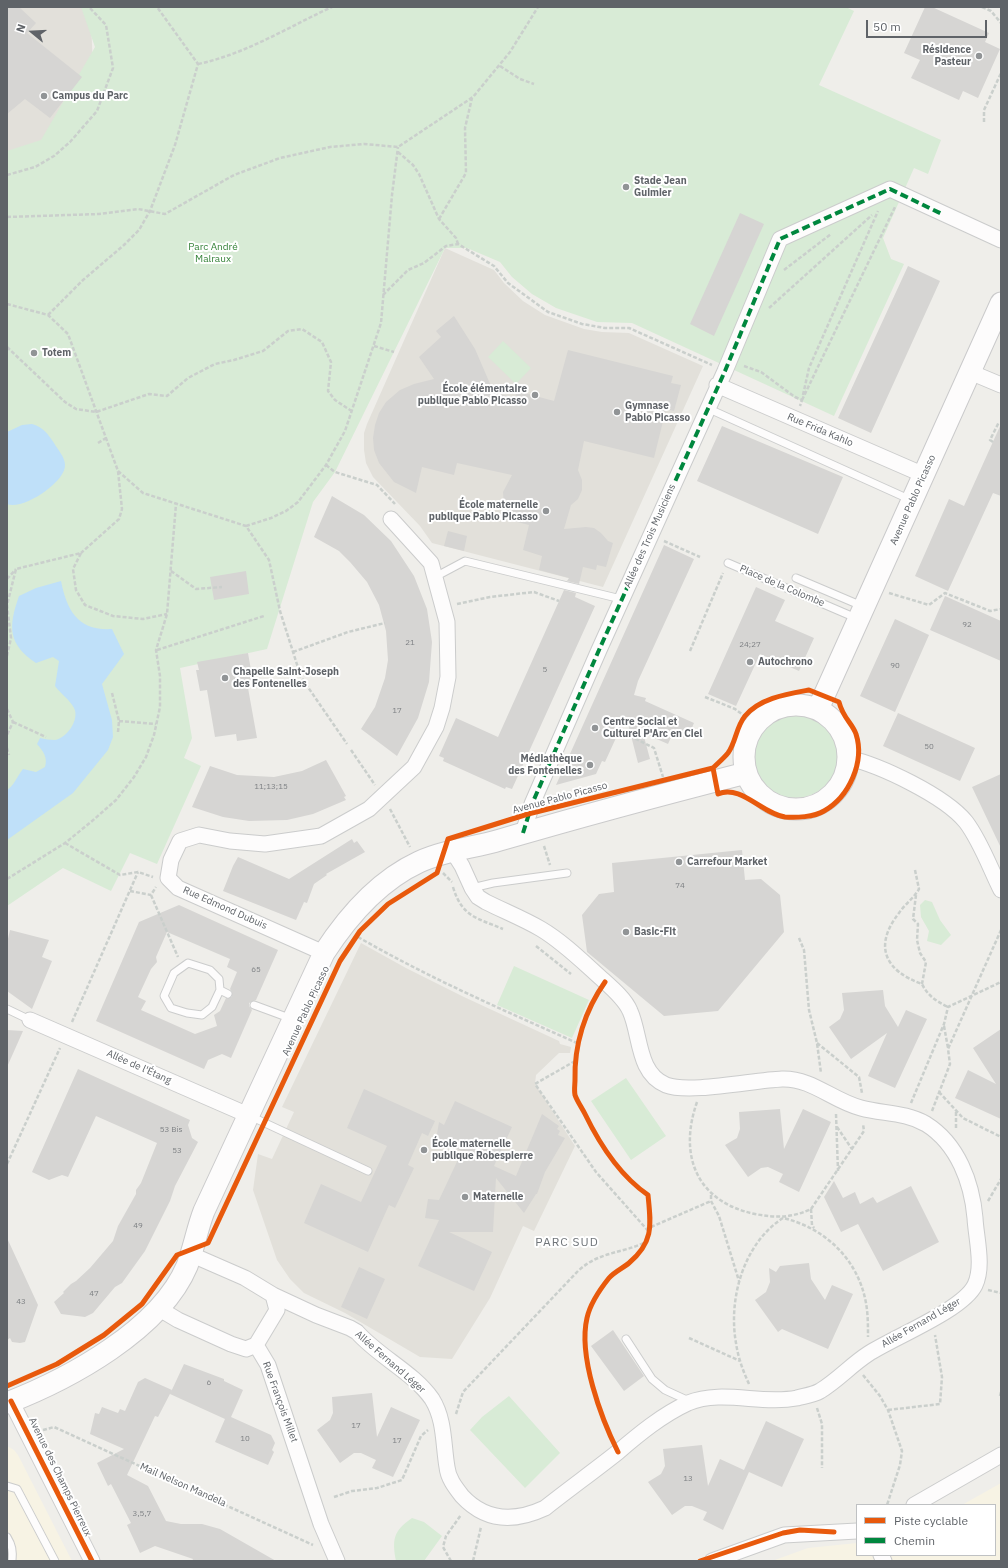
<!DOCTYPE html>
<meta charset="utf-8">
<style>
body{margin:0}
#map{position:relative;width:1008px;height:1568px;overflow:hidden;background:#efeeea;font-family:"IBM Plex Sans",sans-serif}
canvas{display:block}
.frame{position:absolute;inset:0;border:8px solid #5f6368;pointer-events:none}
.legend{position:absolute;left:856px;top:1504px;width:140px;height:52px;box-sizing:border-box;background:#fff;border:1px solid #bfc1c3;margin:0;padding:5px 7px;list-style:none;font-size:12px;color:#5f6368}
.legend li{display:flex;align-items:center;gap:8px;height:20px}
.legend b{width:20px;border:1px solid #bfc1c3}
.north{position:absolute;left:12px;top:12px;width:40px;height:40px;-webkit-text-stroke:3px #fff;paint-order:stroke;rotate:288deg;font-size:11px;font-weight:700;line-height:16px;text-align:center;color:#5f6368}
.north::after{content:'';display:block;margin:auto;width:14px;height:18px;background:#5f6368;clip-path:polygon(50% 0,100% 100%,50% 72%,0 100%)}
.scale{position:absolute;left:866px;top:20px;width:121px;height:18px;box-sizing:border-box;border:2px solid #5f6368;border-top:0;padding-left:5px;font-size:12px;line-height:14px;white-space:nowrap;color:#5f6368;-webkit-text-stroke:3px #fff;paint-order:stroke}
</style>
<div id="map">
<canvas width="1008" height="1568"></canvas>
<div class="frame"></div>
<ul class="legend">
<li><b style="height:5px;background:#e8590c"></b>Piste cyclable</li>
<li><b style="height:5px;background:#00873e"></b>Chemin</li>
</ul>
<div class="north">N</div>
<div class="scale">50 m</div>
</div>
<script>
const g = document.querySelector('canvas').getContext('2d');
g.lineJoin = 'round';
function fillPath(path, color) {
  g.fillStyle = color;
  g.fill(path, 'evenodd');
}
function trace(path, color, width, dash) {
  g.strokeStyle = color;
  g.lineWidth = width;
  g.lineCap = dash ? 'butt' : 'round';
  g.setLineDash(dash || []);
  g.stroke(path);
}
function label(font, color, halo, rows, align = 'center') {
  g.font = font + ' "IBM Plex Sans",sans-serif';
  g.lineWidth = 4;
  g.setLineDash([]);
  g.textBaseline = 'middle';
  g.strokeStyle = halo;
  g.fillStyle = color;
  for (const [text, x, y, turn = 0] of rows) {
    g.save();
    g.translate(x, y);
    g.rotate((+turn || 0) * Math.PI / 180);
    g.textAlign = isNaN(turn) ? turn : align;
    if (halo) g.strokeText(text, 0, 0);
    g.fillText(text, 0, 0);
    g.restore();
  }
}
fillPath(new Path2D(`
 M7,1446L14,1450L18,1455L72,1561H7Z
 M1001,1483V1561H772L808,1548L857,1543V1555H995V1505H962Z`), '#f7f3e4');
fillPath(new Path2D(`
 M7,7H86L91,20L93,69L37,151L7,157Z
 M445,248L494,270L504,283L523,301L545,315L584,329L602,332L629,333L703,366L603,587L432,543L420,526L373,477L366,463L364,450V433L367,424Z
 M361,943L406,968L464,997L559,1041L560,1044L571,1047L570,1053H559L536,1075L535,1084L575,1146L534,1231L523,1226L490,1298L452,1359L420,1357L345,1313L304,1293L290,1279L277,1260L253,1190L258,1154L272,1159L294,1112L282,1107Z`), '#e2e0da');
fillPath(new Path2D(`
 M81,7H846L854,11L819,85L941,140L928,174L914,168L883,238L891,259L904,264L834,416L632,323L597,322L556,308L532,294L512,277L500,262L467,248H445L335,472L313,502L267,649L180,668L192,738L184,758L201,766L157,864L130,853L111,891L63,868L7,906V151L41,140L95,47Z
 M503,341L531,368L516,384L488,357Z
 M752 755a43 43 0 1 1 86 0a43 43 0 1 1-86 0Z
 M925,900L932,902L940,920L951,935L941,945L927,941L929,931L921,917L920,905Z
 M514,966L589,1000L572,1038L497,1005Z
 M626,1078L666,1136L631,1160L591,1101Z
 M509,1396L560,1453L525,1488L470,1430L482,1417Z
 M412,1518L424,1522L442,1536L424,1561H396C392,1540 393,1531 412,1518Z`), '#d8ebd6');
fillPath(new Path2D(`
 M32,424C43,427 48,434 54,443C58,450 65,457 65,465C66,482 22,511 7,504V432L22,425Z
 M61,581C67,611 78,631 112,629L124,654L102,684L112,720L113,737L108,750L73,793L7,840V790C14,786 17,776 23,769L36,772L45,767C48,757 43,751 37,744L40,738C44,739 51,740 55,740C67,738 80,719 74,708C70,700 60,693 55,686L59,661L53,657L36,663C8,644 8,627 19,596L36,588Z`), '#bfe0f9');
fillPath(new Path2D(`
 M7,7H19L36,23L27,33L82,77L50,118L25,99L7,114Z
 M925,7H932L989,33L985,42L1000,49L978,98L963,91L959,100L911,78L920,60L904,53Z
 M740,213L764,224L714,336L690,324Z
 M908,266L940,281L871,433L838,418Z
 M454,316L475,349L491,386L489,391L515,398L517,391L554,401L568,350L673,376L671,383L681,385L674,411L666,409L654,458L584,441L578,470L582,480V490L578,499L571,505L564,529L586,527L594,528L601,533L608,541L613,543L606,567L597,565L596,570L583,567L579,584L567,581L569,578L539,570L542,556L523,550L529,525L505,519L503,492L512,475L457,463L454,475L422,467L416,493L394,482L379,463L374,450L373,438L375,425L379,413L386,402L400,390L414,384L434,379L419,357L441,337L436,331Z
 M1001,424V496L993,493L948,591L915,576L949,499L964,506Z
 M722,426L843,477L818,534L697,481Z
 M332,496L364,515L391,541L414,576L427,609L432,642L429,682L418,718L397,756L361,729L375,707L385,678L388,660L386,631L379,605L367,582L350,562L339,551L314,537Z
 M448,531L467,536L464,551L444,546Z
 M664,545L694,559L638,681L634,695L646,698L645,701L694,723L687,739L673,733L668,744L643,733L650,759L638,763L626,716L605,762L602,761L596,774L556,785Z
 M246,571L249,594L214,600L210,577Z
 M756,587L785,600L775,621L814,638L799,671L760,654L736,706L708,694Z
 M564,590L576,593L575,597L595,606L512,789L506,787L505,789L443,761L444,758L439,756L456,718L498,737Z
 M945,596L1001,621V661L930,630Z
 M895,619L929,635L895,712L860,696Z
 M248,653L254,687L248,688L257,738L237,741L236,734L215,737L207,690L200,691L196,670H199L197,662Z
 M898,713L975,748L960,781L883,746Z
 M326,760L346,796L344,797L346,800L313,814L287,820L249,821L223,817L192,807L210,766L237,775L274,777L302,771Z
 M1001,774V848L972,787Z
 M352,839L354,843L357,841L365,852L326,874L327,875L314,884L307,903L304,902L296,920L223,891L233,866L238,857L289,879Z
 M742,850L745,880L761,879L780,895L784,932L718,1011L664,1016L587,952L582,915L599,894L614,892L612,863Z
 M179,905L278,950L256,1000L249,1003V1006L252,1010L231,1058L222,1054L208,1060L204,1069L96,1021L139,922ZM167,932L230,959L227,967L237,972L230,989L232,992V997L226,998L220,1011L214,1015L217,1026L195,1034L141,1010L146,1001L138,997L151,969L157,962L156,957Z
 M10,930L49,940L42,957L52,961L32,1009L7,991V943Z
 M883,990L885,1006L898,1027L906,1010L927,1019L895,1088L868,1076L887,1033L851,1059L829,1027L840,1019L844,1010L842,993Z
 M1001,1029V1119L955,1098L968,1070L996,1084L973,1048Z
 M7,1030L23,1031L7,1067Z
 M78,1069L190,1120L188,1125L192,1138L198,1142L175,1186L170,1201L145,1251L122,1283L115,1287L93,1313L85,1317L61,1314L54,1302L64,1293L63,1292L71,1284L76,1281L90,1268L113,1241L118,1226L136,1194V1190L141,1183L157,1143L96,1116L68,1177L62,1175L49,1180L32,1172Z
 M364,1089L435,1121L428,1136L422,1133L408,1165L414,1168L395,1208L389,1205L368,1252L304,1223L321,1184L361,1202L387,1146L347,1128Z
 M455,1101L512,1127L494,1166L516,1176L542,1114L559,1126L557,1129L560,1131L558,1135L565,1138L545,1172L537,1194H536L524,1213L496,1178L493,1232H449L492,1252L474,1291L418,1266L439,1220L425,1218L428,1199L439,1200L462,1151L436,1140L439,1122L444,1125Z
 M780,1109L784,1149L803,1109L831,1122L799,1192L779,1182L783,1174L768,1167L761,1168L748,1177L725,1145L737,1138L740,1129L739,1112Z
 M834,1181L843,1198L855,1192L860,1204L873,1197L877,1203L911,1186L939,1242L883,1271L858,1224L841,1232L824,1197Z
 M7,1238L38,1305L25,1342L20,1343L12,1342L10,1338L7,1340Z
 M809,1263L811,1279L825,1300L832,1285L853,1294L828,1349L782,1329L778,1332L755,1300L766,1292L770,1282L769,1268L776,1272L780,1266Z
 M359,1267L385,1279L367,1319L341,1307Z
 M613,1330L644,1376L624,1391L591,1346Z
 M184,1364L224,1379V1381L243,1390L231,1417L271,1435L275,1443L272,1450L274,1452L268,1465L215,1442L225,1419L170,1394Z
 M145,1378L172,1390L158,1417L155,1416L127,1475L148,1486L166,1521L181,1524H202L220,1529L276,1561H192L193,1559L155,1546L140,1553L127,1525L131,1523L111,1484L108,1486L97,1463L124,1449L90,1434L95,1413L99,1414L102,1407L118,1413L120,1409L125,1411L138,1382Z
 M372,1393L377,1437L391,1407L420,1420L393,1477L372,1468L376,1460L361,1453H354L340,1463L317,1430L330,1420L333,1413L332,1397Z
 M766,1421L804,1439L782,1487L749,1472L723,1530L703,1520L707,1512L692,1506H685L672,1515L648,1482L661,1474L665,1466L663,1449L702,1445L708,1486L720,1459L744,1470Z`), '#d6d5d3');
const lane = new Path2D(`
 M707,408L911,500
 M728,563L856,618
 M435,577L465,561L621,599
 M796,578L862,606
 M472,888L493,883L567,873
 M220,990L212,1007L202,1015L187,1013L171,1008L164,996L174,973L188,963L210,970L219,979L220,990L228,994
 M254,1005L292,1019
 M7,1009L30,1020
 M250,1116L368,1171
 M626,1339L652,1379L665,1390L689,1401
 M7,1486L17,1489L55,1561
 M7,1537C12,1545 13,1551 12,1561`);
const street = new Path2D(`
 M970,372L1001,385
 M717,385L924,475
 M848,758C880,765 945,796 966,822C981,842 990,868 1001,890
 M523,833L532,804L599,650L725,371L780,239L890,189L1001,240
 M324,953L178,888L168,878L171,860L180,841L199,835L230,841L265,844L321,836L369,809L414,767L436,727L442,708L448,677L447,622L431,563L391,519
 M30,1020L248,1115
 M190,1254L245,1278L273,1295L277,1310L256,1345
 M273,1295L316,1315L350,1328L357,1332C379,1357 413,1372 432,1399C445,1420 443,1444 447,1467C448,1478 455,1487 462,1496C486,1522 515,1522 545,1508C569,1489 594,1471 618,1452C639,1434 662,1415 688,1403C722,1389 761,1405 797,1398C804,1396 813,1395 820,1391C838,1380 851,1365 868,1354C894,1337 963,1310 975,1285C984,1266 976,1238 975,1218C972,1183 958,1144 926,1124C905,1112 883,1114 861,1108C833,1101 812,1078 782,1079C754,1080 689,1094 666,1085C637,1073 641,1035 630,1011C625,999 612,988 602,979C583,962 563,942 541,929C524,919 504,911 486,902L478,897L472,888L462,866L452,850
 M158,1308L178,1320L231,1344L246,1349L256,1345
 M256,1345L268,1365L321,1524L337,1561
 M11,1401L92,1561
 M914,1505L1001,1455
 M881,1555L884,1561
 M712,1561L784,1535L857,1531`);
const secondary = new Path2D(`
 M744 757a52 52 0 1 1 104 0a52 52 0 1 1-104 0Z
 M818,709L1001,303
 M7,1403C69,1379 160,1330 187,1266C194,1248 197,1229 204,1211L324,953C348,916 378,881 419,862C445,850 473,848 500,840C582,816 664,794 746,773`);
trace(lane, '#cbcccc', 9);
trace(street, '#cbcccc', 17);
trace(secondary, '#cacacb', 23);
trace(new Path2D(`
 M982,7L991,11L1001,23
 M198,64C246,54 288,27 332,7
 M500,66L520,79L534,84
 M984,122V110L1001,73
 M398,152L413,165L419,174L439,219L456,238L458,244
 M7,175L35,167L54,156L70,142L97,111L113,68L106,25L89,7
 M7,217L99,214L138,209L165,214L234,175L280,158L330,147L364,144L398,147L473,97L510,52L538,7
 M439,219L466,173L465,128L472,98
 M784,270L831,234
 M383,295L408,270L424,263L446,246L458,244L494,266L508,283L548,312L582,324L605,328H629L712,365
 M7,304L48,315L68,334L118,471L122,509L119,519L81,553
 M769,308L872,215
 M48,315L83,280L124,245L139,230L150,211L175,145L198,64L157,7
 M374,346L394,352
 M7,347L65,402L76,409L96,412L149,394L167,396L188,378L215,364L234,360L263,351L288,331L302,329L322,342L331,362L328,391L335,400L353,412
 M744,366L761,372L795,397L802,400L800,406
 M803,395L809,368L878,211
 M802,400L895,207
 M993,442L990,440L999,422
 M98,443L106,438
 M326,465L335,472L377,485L395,504
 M118,471L143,493L246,526L269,560L280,611L301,677L347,744
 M246,526L271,518L286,511L298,502L326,465L345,431L381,323L392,195L398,147
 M664,541L700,557
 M171,571L196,589L222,587
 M7,579L16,569
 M889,593L929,605L945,593L990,611L1001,609
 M457,604L490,597L534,592L559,601
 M157,650L264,616
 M690,651L723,573
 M293,652L348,632L385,623
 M7,656L11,638L7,605L16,569L81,553L73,569L76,590L85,605L113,616L143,619L167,614
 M112,693L119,721L118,732
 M705,697L735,709L755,724
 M7,709L13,722L7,735
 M119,721L156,724
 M13,722L46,737
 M630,736L654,748L663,777
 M7,748L9,755
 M351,750L375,785
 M390,809L410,847
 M65,843L120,875L138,872L153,877
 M544,846L550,865
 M915,870L919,889C914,898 905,904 899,913C873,946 885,971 922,984C928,996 936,1001 948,1007
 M443,873L452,882
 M7,879L65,843L91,822L116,800L134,777L146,757L154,735L160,707V676L156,650L167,614L176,504
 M453,887C462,917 477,918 503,929
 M130,891L151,895L156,887
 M151,895L178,957
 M916,895L913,919L918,924L917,940L920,953L926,962L922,984
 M358,937C429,978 503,1010 577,1043
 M799,938L804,950L809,1010L817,1043L821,1073
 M536,946L571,974
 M72,1022L138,872
 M944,1026L948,1048
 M817,1043L859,1077L862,1093
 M575,1061L535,1084L596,1172L650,1233
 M939,1092L963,1118L1001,1137
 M697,1102C678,1156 697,1202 755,1214C775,1218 792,1218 811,1209L864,1131L863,1124
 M911,1103L944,1024L948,1007L1001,982
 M932,1111L950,1064L948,1049L1001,930
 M836,1114L838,1171
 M837,1127L852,1149
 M956,1128V1110
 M7,1164L60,1048
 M711,1195V1201L719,1216L739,1281
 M988,1201L1001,1179
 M811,1209L812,1225L814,1228
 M651,1227L711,1201
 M988,1290L1001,1293
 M689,1338L740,1361
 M863,1375L880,1396L888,1410L902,1451L900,1465L887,1505
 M749,1384C743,1371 738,1357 736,1343C728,1298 744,1243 783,1218C825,1228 858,1259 866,1303C868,1314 868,1326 868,1337
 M1000,1396L1001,1392
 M817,1408L822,1424V1468
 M888,1410L940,1404L942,1377L935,1335
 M456,1414L463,1392L578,1271C600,1251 621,1254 646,1242
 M43,1430L54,1427L313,1545
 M334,1497L352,1491L377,1488L402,1480L421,1436L428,1430
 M451,1561L443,1547L446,1536L461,1515
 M473,1561L481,1527`), '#cacfcc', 2.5, [4, 2]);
trace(lane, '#fdfcfc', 7);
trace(street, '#fdfcfc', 15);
trace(secondary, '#fdfcfc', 21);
trace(new Path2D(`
 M523,833L532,804L599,650L725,371L780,239L890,189L942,214`), '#00873e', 4, [8, 4]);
trace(new Path2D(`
 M605,982C585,1010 574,1045 575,1080C575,1084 574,1090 575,1095C577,1101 582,1108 585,1114C600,1145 619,1175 648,1195C651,1225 654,1242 629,1263C623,1268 614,1272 609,1278C601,1288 590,1304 587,1318C578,1356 601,1418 618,1452
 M7,1386L57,1364L104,1335L142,1304L177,1255L208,1243L340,961L360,931L388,904L437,873L448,839L528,814L713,768C718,763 724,758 728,753C736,742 736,727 745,716C760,698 787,694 809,690L839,702C843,718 852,723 856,734C865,762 849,797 824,811C814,817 796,818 785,817C762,814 741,784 718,794L713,768
 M11,1401L92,1561
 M700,1561L783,1533L800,1530L834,1532`), '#e8590c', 5);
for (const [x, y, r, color] of [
 [979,56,4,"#919496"],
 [44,96,4,"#919496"],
 [626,187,4,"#919496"],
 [34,353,4,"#919496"],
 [535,395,4,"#919496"],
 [617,412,4,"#919496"],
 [546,511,4,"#919496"],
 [750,662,4,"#919496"],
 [225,678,4,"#919496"],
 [595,728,4,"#919496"],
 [590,765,4,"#919496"],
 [679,862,4,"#919496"],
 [626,932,4,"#919496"],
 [424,1150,4,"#919496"],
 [465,1197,4,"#919496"]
]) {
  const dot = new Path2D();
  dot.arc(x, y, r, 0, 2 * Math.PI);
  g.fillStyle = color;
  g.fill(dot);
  trace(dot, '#fff', 1.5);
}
label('8px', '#7e8184', null, [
 ["92",967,625],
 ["21",410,643],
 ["24;27",750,645],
 ["90",895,666],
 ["5",545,670],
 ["17",397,711],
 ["50",929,747],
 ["11;13;15",271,787],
 ["74",680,886],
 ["65",256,970],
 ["53 Bis",171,1130],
 ["53",177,1151],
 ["49",138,1226],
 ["47",94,1294],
 ["43",21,1302],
 ["6",209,1383],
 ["17",356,1426],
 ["10",245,1439],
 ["17",397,1441],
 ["13",688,1479],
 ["3,5,7",142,1514]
]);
label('bold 10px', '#5f6368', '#fff', [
 ["Résidence",971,50,"right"],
 ["Pasteur",971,62,"right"],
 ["Campus du Parc",52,96],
 ["Stade Jean",634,181],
 ["Guimier",634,193],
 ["Totem",42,353],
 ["École élémentaire",527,389,"right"],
 ["publique Pablo Picasso",527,401,"right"],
 ["Gymnase",625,406],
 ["Pablo Picasso",625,418],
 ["École maternelle",538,505,"right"],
 ["publique Pablo Picasso",538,517,"right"],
 ["Autochrono",758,662],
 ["Chapelle Saint-Joseph",233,672],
 ["des Fontenelles",233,684],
 ["Centre Social et",603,722],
 ["Culturel P'Arc en Ciel",603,734],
 ["Médiathèque",582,759,"right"],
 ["des Fontenelles",582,771,"right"],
 ["Carrefour Market",687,862],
 ["Basic-Fit",634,932],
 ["École maternelle",432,1144],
 ["publique Robespierre",432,1156],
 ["Maternelle",473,1197]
], 'left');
label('10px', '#348238', '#fff', [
 ["Parc André",213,247],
 ["Malraux",213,259]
]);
label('10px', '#5f6368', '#fff', [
 ["Rue Frida Kahlo",820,430,23],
 ["Avenue Pablo Picasso",913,500,-66],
 ["Allée des Trois Musiciens",650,536,-66],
 ["Place de la Colombe",782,586,23],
 ["Avenue Pablo Picasso",560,798,-15],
 ["Rue Edmond Dubuis",225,908,24],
 ["Avenue Pablo Picasso",306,1011,-65],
 ["Allée de l'Étang",139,1067,24],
 ["Allée Fernand Léger",921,1323,-30],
 ["Allée Fernand Léger",390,1362,41],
 ["Rue François Millet",280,1402,70],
 ["Avenue des Champs Pierreux",60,1477,64],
 ["Mail Nelson Mandela",183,1485,24]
]);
g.letterSpacing = '1px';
label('12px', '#70757a', '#fff', [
 ["PARC SUD",567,1243]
]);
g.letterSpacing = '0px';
</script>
